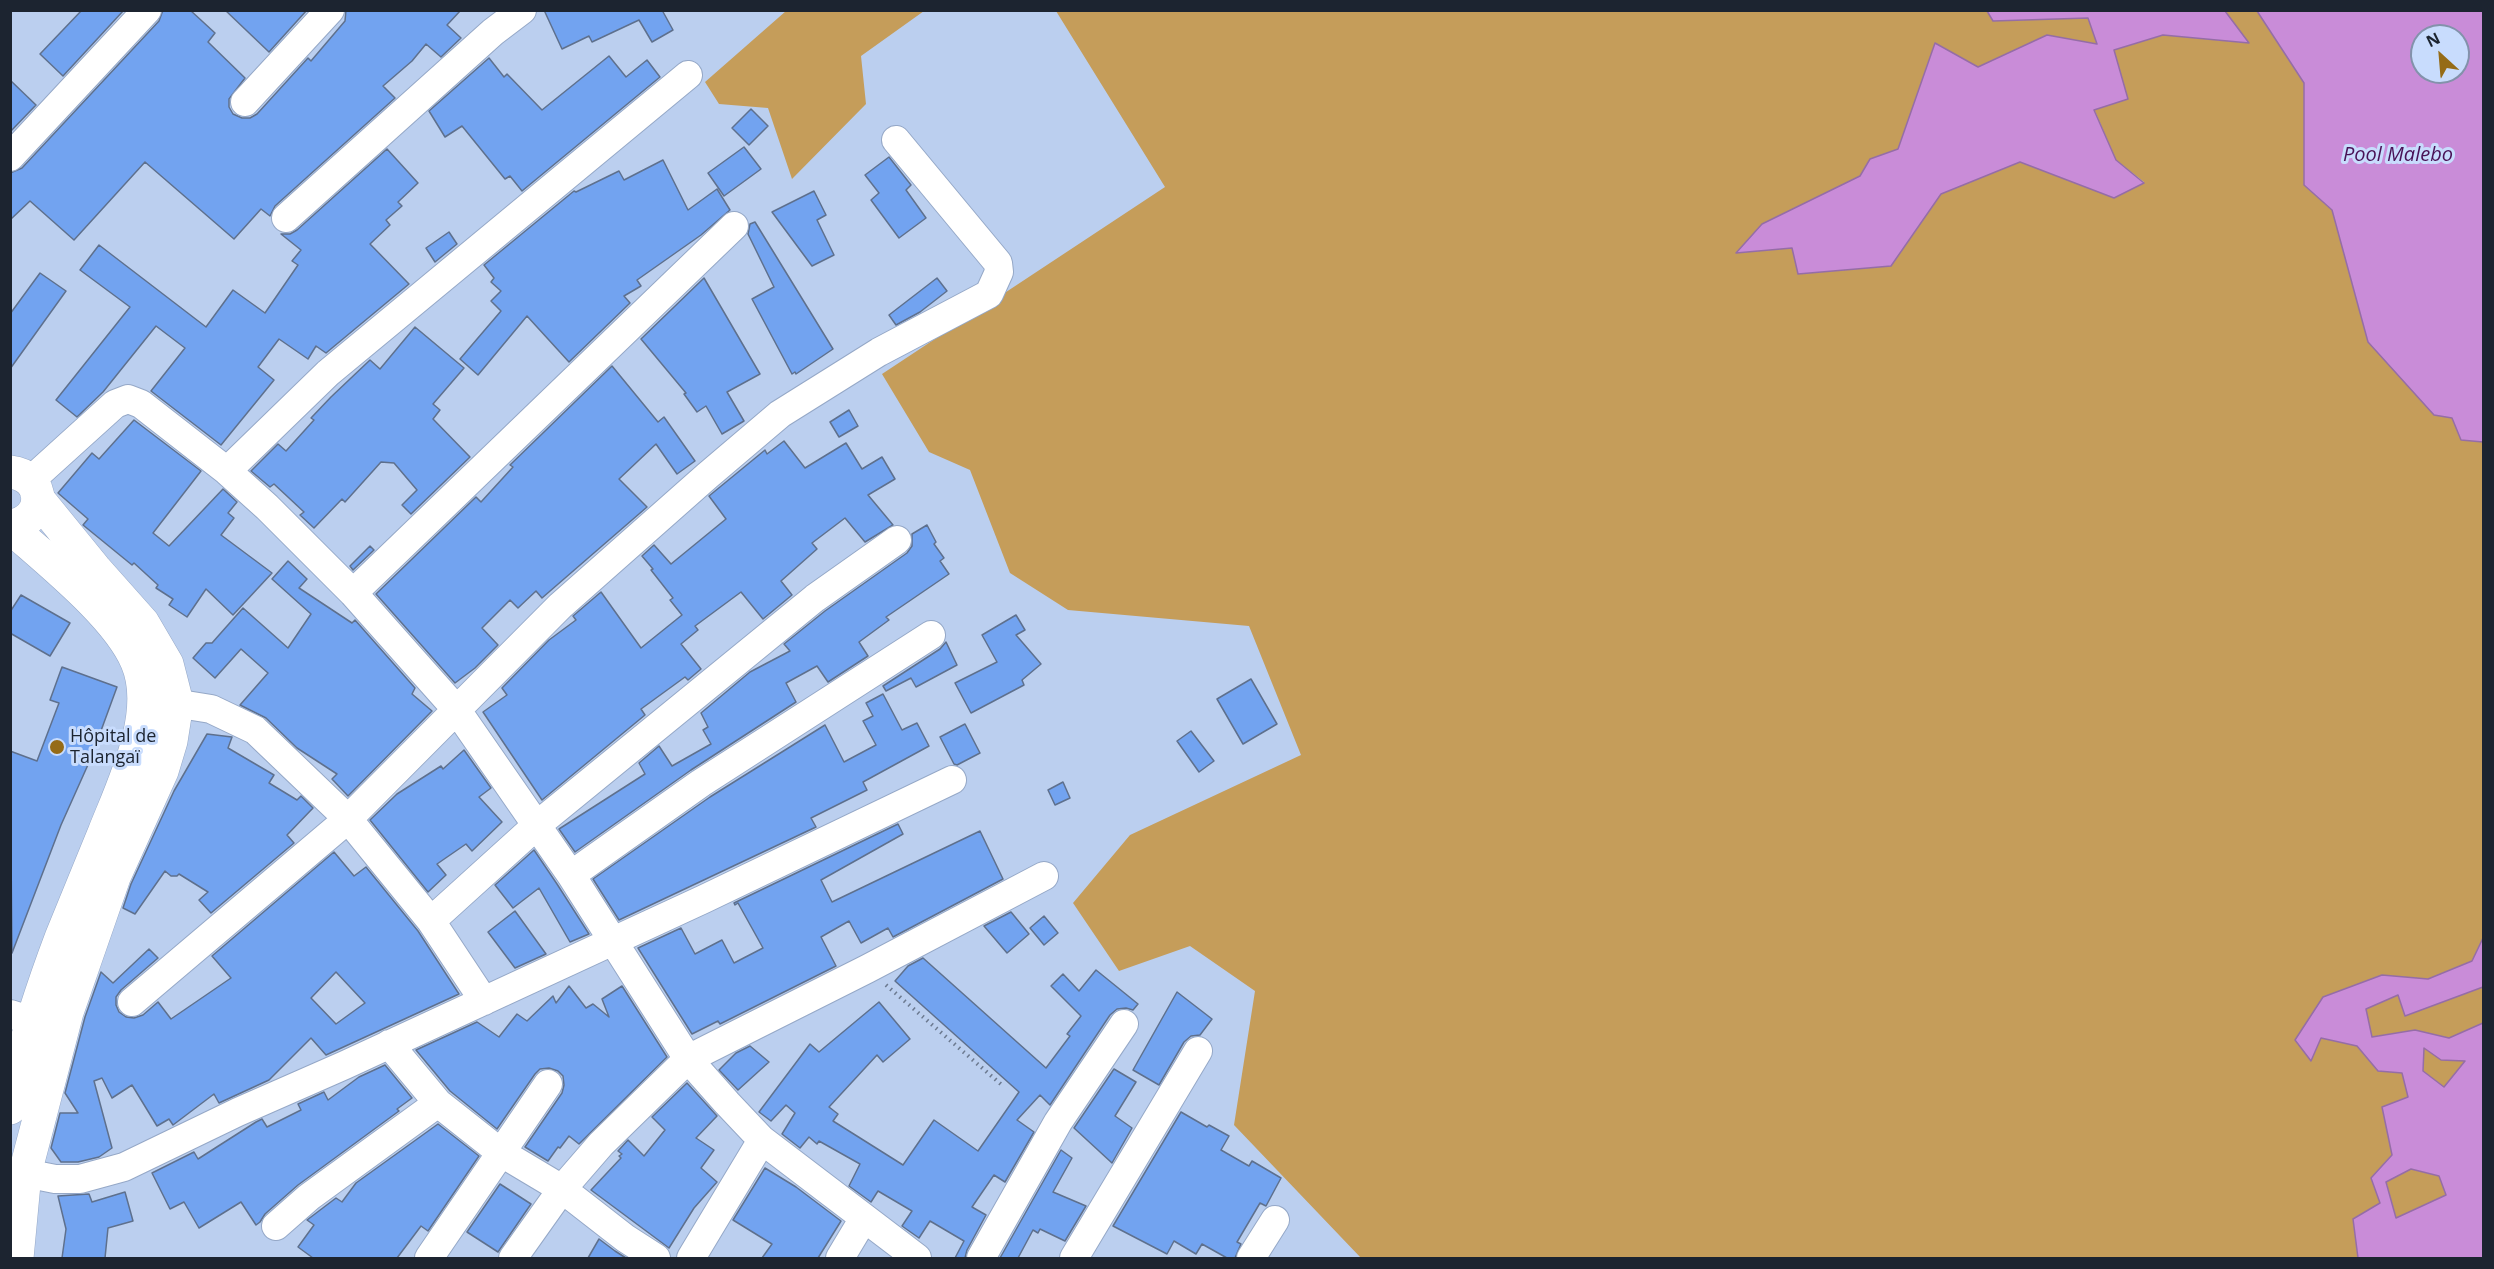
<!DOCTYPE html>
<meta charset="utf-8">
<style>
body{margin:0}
#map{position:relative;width:2494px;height:1269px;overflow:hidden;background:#bbcfef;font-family:"Open Sans",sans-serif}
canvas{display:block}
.frame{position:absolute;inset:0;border:12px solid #1c2430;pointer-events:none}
.north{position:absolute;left:2410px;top:24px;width:60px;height:60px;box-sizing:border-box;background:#c8dcfd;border:2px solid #8392ab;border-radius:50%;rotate:334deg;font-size:16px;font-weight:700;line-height:24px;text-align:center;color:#1c2430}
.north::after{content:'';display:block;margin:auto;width:21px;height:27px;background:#956b17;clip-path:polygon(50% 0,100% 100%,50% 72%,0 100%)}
</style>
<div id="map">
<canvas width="2494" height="1269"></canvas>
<div class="frame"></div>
<div class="north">N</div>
</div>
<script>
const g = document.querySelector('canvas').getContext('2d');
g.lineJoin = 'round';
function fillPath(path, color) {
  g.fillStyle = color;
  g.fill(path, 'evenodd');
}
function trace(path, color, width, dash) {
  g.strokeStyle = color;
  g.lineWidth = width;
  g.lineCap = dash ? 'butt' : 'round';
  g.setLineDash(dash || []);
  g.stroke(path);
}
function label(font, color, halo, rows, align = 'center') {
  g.font = font + ' "Open Sans",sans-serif';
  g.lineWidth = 6;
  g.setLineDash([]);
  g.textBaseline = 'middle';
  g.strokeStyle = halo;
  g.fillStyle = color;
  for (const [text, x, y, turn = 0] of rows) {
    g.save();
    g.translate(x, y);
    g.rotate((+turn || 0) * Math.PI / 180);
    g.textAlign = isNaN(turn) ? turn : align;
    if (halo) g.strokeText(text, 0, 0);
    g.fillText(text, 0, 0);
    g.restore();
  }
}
fillPath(new Path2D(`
 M1987,10L1993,21L2088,18L2097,44L2047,35L1978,67L1935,43L1898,149L1870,159L1860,176L1737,253L1792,248L1798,274L1891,266L1941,194L2020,162L2114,198L2144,182L2116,160L2094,109L2114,50L2163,35L2248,43L2225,11H2257L2304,83V185L2332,210L2368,342L2452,418L2461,440L2483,442V938L2472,961L2428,979L2382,975L2323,997L2310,1061L2321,1038L2357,1046L2378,1071L2402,1073L2409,1097L2382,1107L2392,1155L2371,1178L2380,1203L2353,1219L2358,1258H1361L1234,1125L1255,991L1190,946L1119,971L1073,903L1130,835L1301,755L1249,626L1068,610L1010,573L970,470L929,452L882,374L1165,187L1056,11Z
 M786,11H924L861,56L866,104L792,179L768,108L719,104L705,82Z
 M2483,987V1023L2449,1038L2415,1030L2371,1037L2366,1009L2398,995L2405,1016Z
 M2424,1048L2466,1061L2444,1088L2423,1071Z
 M2411,1169L2439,1176L2446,1195L2396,1218L2386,1181Z`), '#c59d5a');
const water = new Path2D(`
 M1987,11H2225L2249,43L2163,35L2114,50L2128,99L2094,110L2116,160L2144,183L2114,198L2020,162L1941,194L1891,266L1798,274L1792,248L1736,253L1762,224L1860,176L1870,159L1898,149L1935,43L1978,67L2047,35L2097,44L2088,18L1993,21Z
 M2257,11H2483V442L2461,440L2452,418L2434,415L2368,342L2332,210L2304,185V83ZM2422,36H2458V72H2422Z
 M2483,938V987L2405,1016L2398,995L2366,1009L2372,1037L2415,1030L2449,1038L2483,1023V1258H2358L2353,1219L2380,1203L2371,1178L2392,1155L2382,1107L2408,1097L2402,1073L2378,1071L2357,1046L2321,1038L2311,1061L2295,1040L2323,997L2382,975L2428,979L2472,961ZM2424,1048L2441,1060L2465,1061L2444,1087L2423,1071ZM2411,1169L2439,1176L2446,1195L2396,1218L2386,1182Z`);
fillPath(water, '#c98cd8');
trace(water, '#956da6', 1.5);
const building = new Path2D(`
 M82,10H124L63,76L40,54Z
 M163,10H190L215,33L208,42L245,78L229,99V107L233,114L242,118H250L257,114L308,58L311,61L345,21L346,10H461L447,25L461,38L441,57L426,44L412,61L383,86L395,98L275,206L270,216L261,209L234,239L145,162L74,240L30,201L10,220V173L22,168L159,21Z
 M225,10H307L269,52Z
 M544,10H662L673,30L652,42L639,20L592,42L589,36L562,49Z
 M609,56L626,77L647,60L660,77L522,191L510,176L505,179L462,126L445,137L429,111L489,58L504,77L507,74L542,110Z
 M10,80L36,105L10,132Z
 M751,109L768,126L749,145L732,128Z
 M744,147L761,169L724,196L708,173Z
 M387,149L418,183L398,202L402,206L386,220L390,225L370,244L409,284L326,353L316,346L308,359L279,339L258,367L274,380L221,445L151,391L185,348L156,326L103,392L77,417L56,400L130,307L80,270L99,245L206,327L233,290L265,313L298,265L292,261L301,250L281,234H290L297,230Z
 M889,157L911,185L906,190L926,218L899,238L871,200L879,193L865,175Z
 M663,160L688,210L717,189L730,210L701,235L637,280L641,286L624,296L630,303L569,362L527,316L478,375L460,359L501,311L491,301L501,291L491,282L494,278L484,265L574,191L576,192L619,171L624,180Z
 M814,191L826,215L817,220L834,255L812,266L772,212Z
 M755,222L833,349L796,374L795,372L792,374L752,299L774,287L748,234L750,224Z
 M449,232L457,244L435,262L426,248Z
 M40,273L66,291L10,369V314Z
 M704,278L760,374L727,392L744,421L722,434L706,406L697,412L684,394L686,393L641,339Z
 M937,278L947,291L920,312L896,325L889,315Z
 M415,327L464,368L433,404L440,410L433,419L470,457L411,514L402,505L417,490L394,463L381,462L345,502L342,499L314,528L300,515L304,512L274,484L270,487L251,471L278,444L286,451L314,420L311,418L331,397L370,360L380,369Z
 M612,366L658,422L664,417L695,461L677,474L656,444L619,479L647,507L542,598L536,591L518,608L510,600L482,628L498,645L475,668L455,683L376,594L476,497L481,502L513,467L510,465Z
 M849,410L858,426L839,437L830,422Z
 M134,420L201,471L153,533L169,546L223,489L237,502L228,513L234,518L221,535L272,573L233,615L206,589L187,617L169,605L173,599L156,588L158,585L134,563L132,565L83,525L88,519L58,493L92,453L99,459Z
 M784,441L805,468L846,443L862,469L882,457L895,479L868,495L893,525L865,542L845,518L812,543L817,549L781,581L792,595L763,619L741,592L695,626L698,630L681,644L701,669L688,680L685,677L641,709L645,715L542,800L483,712L507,695L502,688L549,640L576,620L573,616L601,592L641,648L682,615L670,600L673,598L651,570L653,569L642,556L654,545L671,564L726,519L709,496L765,450L767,454Z
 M927,525L936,542L934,544L944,558L940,561L949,574L886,617L889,620L859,642L868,656L828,682L817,666L786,683L796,702L691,770L575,852L559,829L645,774L639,763L659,746L672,766L711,744L703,730L708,727L701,713L750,672L790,651L784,644L825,611L907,553L912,546V534Z
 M370,546L374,550L353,570L350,566Z
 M288,561L307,579L299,588L352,623L355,620L415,688L412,694L432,711L348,796L332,779L337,774L297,748L266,718L240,705L268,673L241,649L215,678L193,658L206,643H212L243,608L288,648L311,614L272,579Z
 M21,595L70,623L50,656L10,633V612Z
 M1016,615L1025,630L1016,635L1041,664L1022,680L1024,685L971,713L955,683L997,662L982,635Z
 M946,642L957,665L916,687L911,678L886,691L883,686L940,649Z
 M62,667L117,687L91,758L61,825L12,953L10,751L37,761L59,703L50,700Z
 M1251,679L1277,724L1243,744L1217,699Z
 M883,694L902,730L917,723L929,746L863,782L867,790L811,818L816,827L619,920L593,879L710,797L825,725L844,762L876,745L863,721L873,716L866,703Z
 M965,724L980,753L957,765L954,764L940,737Z
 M1191,731L1214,761L1199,772L1177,741Z
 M207,734L232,737L228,748L274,775L269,783L297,800L301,796L313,808L287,835L294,843L211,913L199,900L208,892L179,874L177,876H171L165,871L135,914L123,908L131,884L174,791Z
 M464,750L491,788L479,797L502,822L472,851L466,844L437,864L446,875L428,892L370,820L397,794L441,766L443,769Z
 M1063,782L1070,798L1055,805L1048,790Z
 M898,824L903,834L821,880L832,902L980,831L1003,879L893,937L888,928L861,943L849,921L821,937L836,966L720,1024L718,1021L692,1034L638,948L681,928L695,954L722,940L734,963L763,948L738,903L735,905L734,903Z
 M534,850L557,884L589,934L570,942L539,888L513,908L495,885Z
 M334,852L354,876L366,867L418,931L459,994L326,1055L311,1038L269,1080L219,1103L214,1094L173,1125L169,1119L157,1126L132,1085L112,1098L102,1078L94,1081L112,1148L99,1157L78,1162H61L51,1148L60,1113H78L65,1093L85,1017L101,972L113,983L149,949L158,958L121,990L116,997V1005L119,1012L126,1017L134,1018L143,1015L158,1002L171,1019L231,978L212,956ZM336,972L365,1003L336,1024L311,998Z
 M515,911L546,954L515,968L488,932Z
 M1011,912L1029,934L1007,953L984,926Z
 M1044,916L1058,933L1044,945L1030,928Z
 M923,958L1046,1068L1070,1036L1067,1034L1081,1016L1051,986L1063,974L1079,991L1096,970L1138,1004L1133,1010L1126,1008L1117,1009L1110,1015L1050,1105L1040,1095L1017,1120L1034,1132L1005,1182L994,1175L972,1207L986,1215L967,1250L965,1258H955L964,1241L930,1221L919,1238L902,1226L912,1211L878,1191L871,1202L849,1186L860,1164L819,1141L817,1144L809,1137L800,1148L782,1134L795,1113L786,1105L771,1121L759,1112L810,1044L819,1052L879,1002L910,1039L883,1062L877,1055L829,1107L838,1114L833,1121L903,1165L934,1120L978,1151L1019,1092L895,981L908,966Z
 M569,986L586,1008L593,1004L609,1017L602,999L622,986L667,1057L579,1144L569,1136L560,1148L558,1147L548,1161L525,1147L562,1093L564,1085L563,1076L558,1071L549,1068L540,1069L535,1074L497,1129L450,1091L416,1050L477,1022L499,1037L517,1014L527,1021L553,996L556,1003Z
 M1177,992L1212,1019L1200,1035L1191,1036L1184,1042L1159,1085L1133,1070Z
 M750,1046L769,1062L738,1090L719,1070L736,1053Z
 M385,1065L412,1098L397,1109L399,1111L298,1185L265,1214L260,1222L256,1225L241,1202L199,1228L184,1202L170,1209L152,1173L194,1152L198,1159L256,1122L262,1119L267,1127L301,1110L298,1104L324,1092L328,1100L359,1077Z
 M1114,1069L1136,1082L1115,1116L1132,1128L1112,1163L1074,1128Z
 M687,1083L717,1116L696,1138L714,1150L701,1168L717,1182L694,1208L669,1248L591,1190L621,1158L619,1156L622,1154L618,1151L628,1140L644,1156L665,1130L652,1117Z
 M1181,1112L1207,1127L1209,1125L1229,1136L1221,1150L1249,1166L1252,1161L1281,1178L1266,1206L1260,1203L1237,1242L1241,1244L1235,1258H1227L1202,1244L1196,1254L1174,1241L1167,1254L1113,1226Z
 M438,1124L479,1156L428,1231L421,1226L397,1258H313L298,1247L314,1225L307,1220L336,1198L342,1202L356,1183Z
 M1061,1150L1072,1158L1053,1192L1086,1206L1065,1241L1040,1229L1038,1233L1033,1230L1018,1258H1000Z
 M765,1168L796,1187L841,1221L818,1258H762L772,1244L733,1220Z
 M500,1184L531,1204L498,1252L467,1232Z
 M125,1192L133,1221L108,1228L105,1258H62L66,1229L58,1196L89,1194L92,1202Z
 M599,1239L615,1251L626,1258H588Z`);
fillPath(building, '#72a3f0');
trace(building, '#5e708d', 1.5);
const minor = new Path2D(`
 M245,102L330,10
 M10,157L147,10
 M286,218L493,32L522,10
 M227,471L328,373L688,75
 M31,480L115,404L128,399L141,404L227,471L267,507L353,593L456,709L571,875L688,1059L727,1103L762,1140L917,1258
 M353,593L734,226
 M155,700L211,709L255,730L348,819L431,921L484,1001
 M571,875L701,783L931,635
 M431,921L537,825L815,598L897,540
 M132,1002L348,819L560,606L707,476L780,414L879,352L989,294L999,272L998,263L896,140
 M10,1014L23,1018
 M389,1044L438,1103L500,1152L562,1189L625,1238L656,1258
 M25,1173L55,1179H80L124,1167L238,1112L345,1065L704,899L952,780
 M276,1226L309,1197L438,1103
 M429,1258L548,1084
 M513,1258L562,1189L601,1144L688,1059L867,969L1044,876
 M691,1258L762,1140
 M840,1258L864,1218
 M981,1258L1058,1122L1124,1024
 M1074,1258L1198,1051
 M1251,1258L1275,1220`);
const major = new Path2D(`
 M10,527C48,561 118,616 137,662C159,713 123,785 104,833C90,868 75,903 61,938C41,991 21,1053 10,1108
 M17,1258L25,1173L67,1012L114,877L162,771L171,741L177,703L167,664L143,623L95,569L38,499`);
const highway = new Path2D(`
 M10,472C47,476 47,521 10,526`);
trace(minor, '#95a8c7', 30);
trace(major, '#95a8c7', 34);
trace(highway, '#95a8c7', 34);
trace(new Path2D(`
 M886,985L1003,1086`), '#6c7a90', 4, [1.5, 4.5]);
trace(minor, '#fff', 28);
trace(major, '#fff', 33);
trace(highway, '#fff', 33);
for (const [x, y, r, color] of [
 [57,747,8,"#956b17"]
]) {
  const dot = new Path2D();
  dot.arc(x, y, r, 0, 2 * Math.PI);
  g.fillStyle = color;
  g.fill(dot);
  trace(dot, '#c8dcfd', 2);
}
label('18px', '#1c2430', '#c8dcfd', [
 ["Hôpital de",70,737],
 ["Talangaï",70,758]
], 'left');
label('italic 20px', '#491156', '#c8dcfd', [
 ["Pool Malebo",2398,155]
]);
</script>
